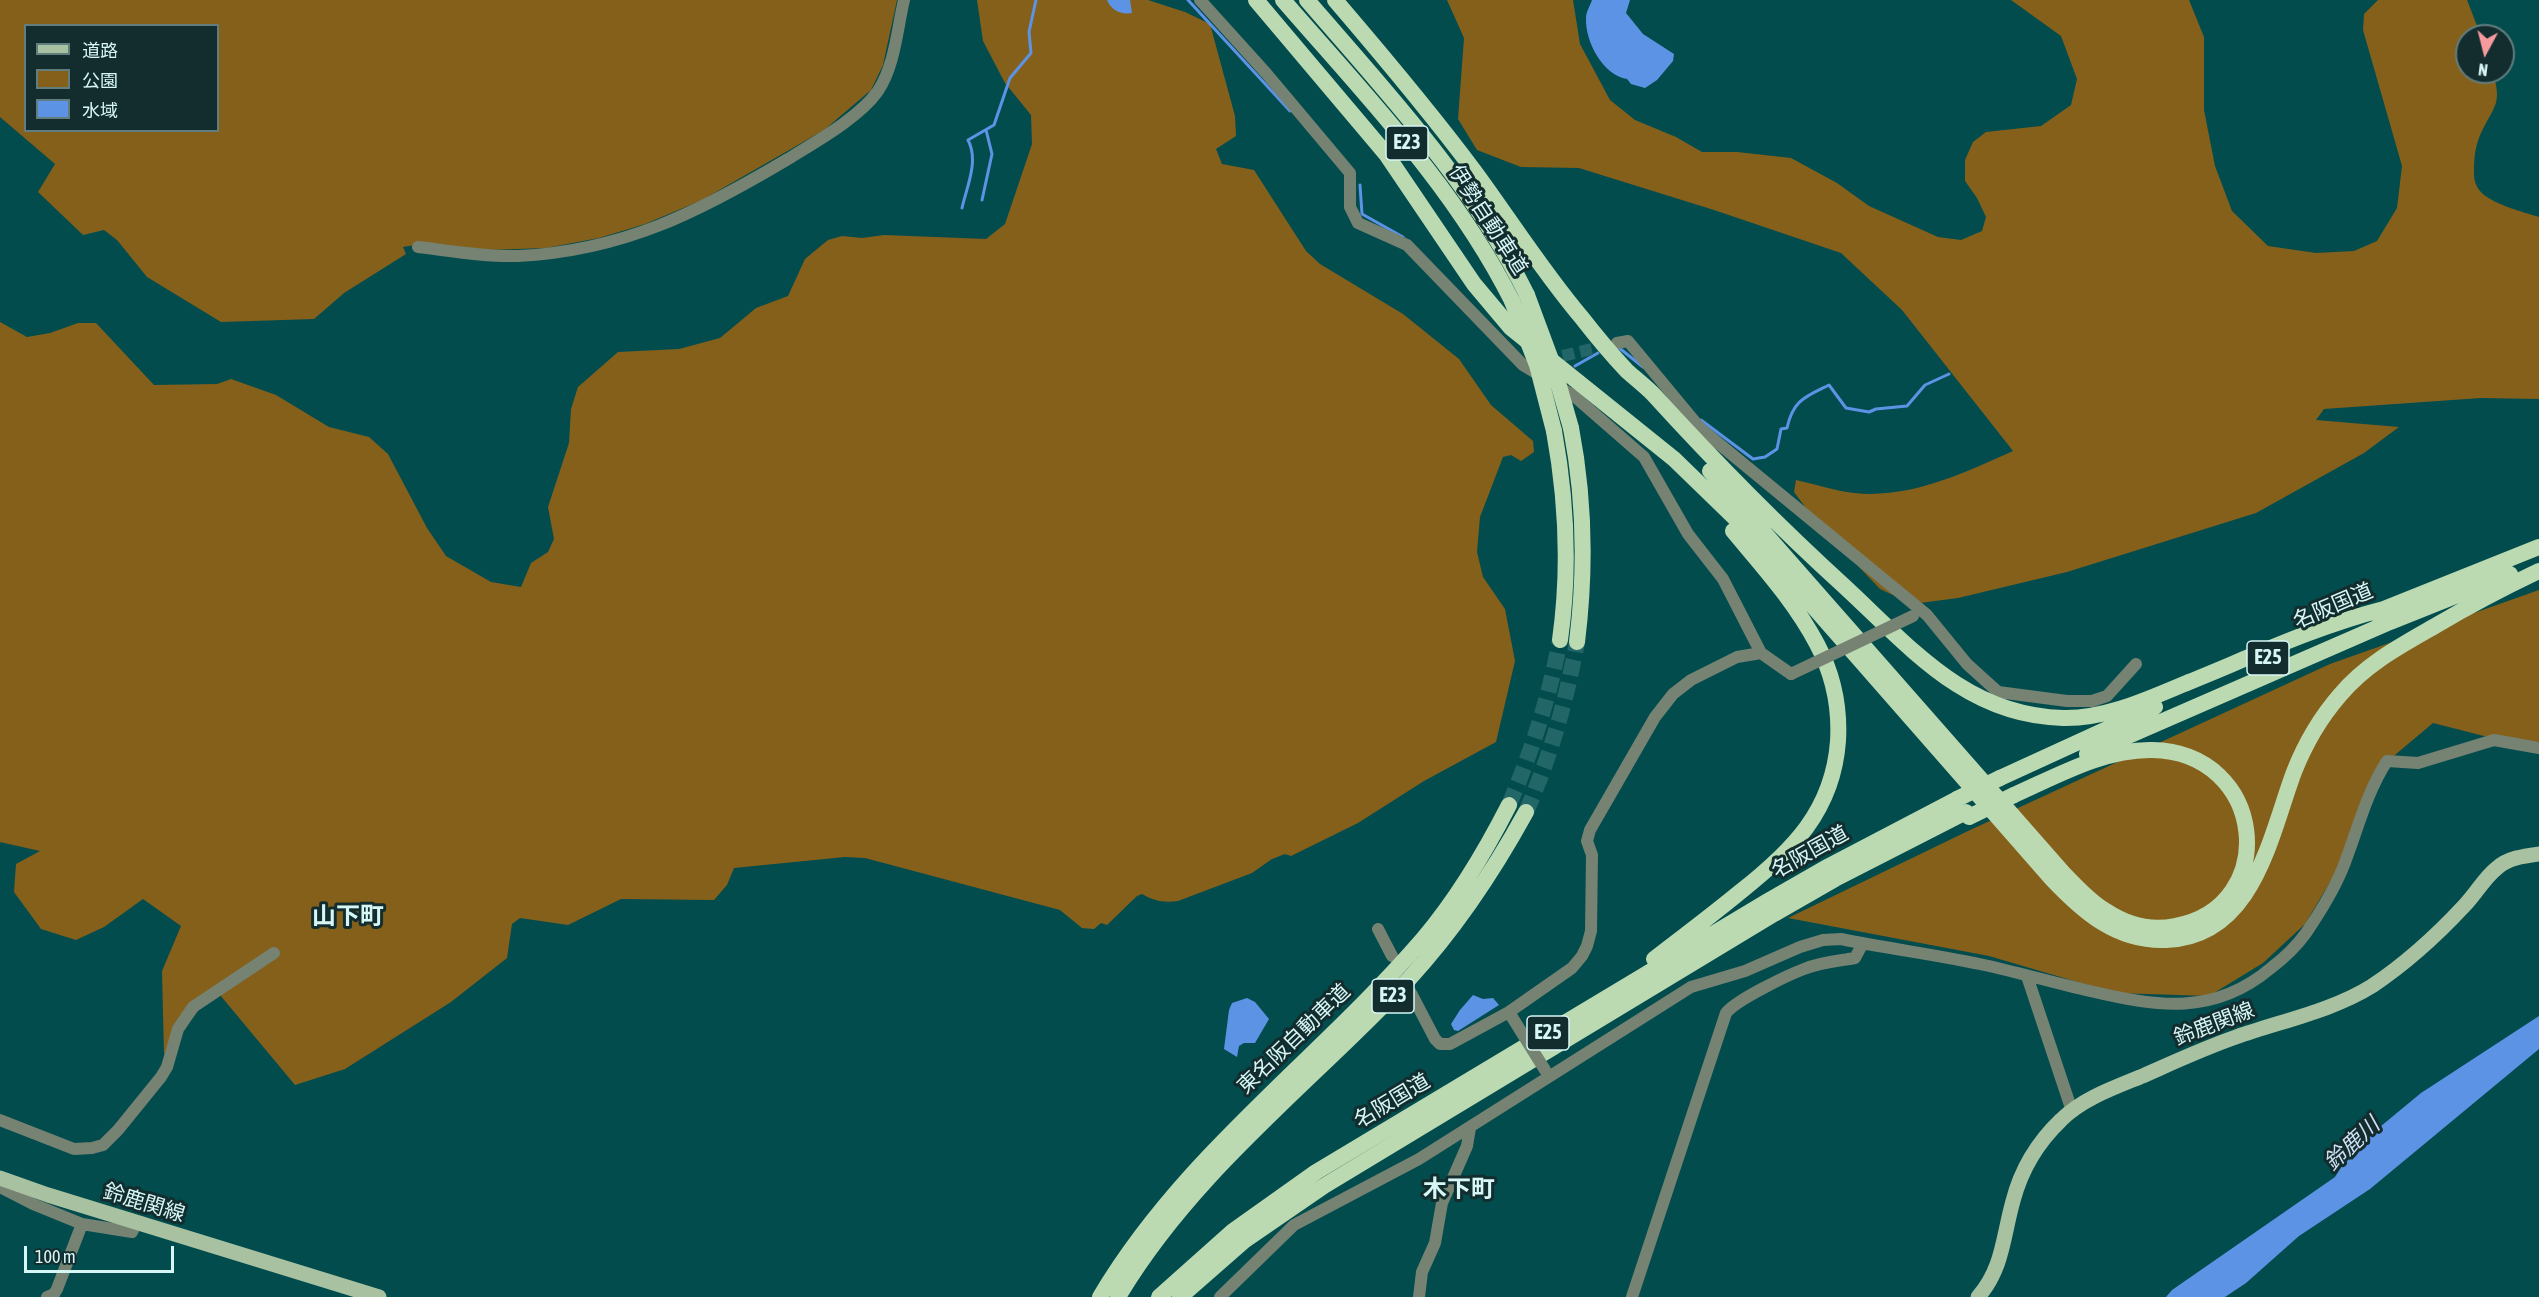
<!DOCTYPE html>
<meta charset="utf-8">
<style>
body{margin:0}
#map{position:relative;width:2539px;height:1297px;overflow:hidden;background:#024c4e;font-family:"Asap Condensed","Noto Sans JP",sans-serif}
canvas{display:block}
.legend{position:absolute;left:24px;top:24px;width:195px;height:108px;box-sizing:border-box;background:#132d2e;border:2px solid #617d7e;margin:0;padding:8px 10px;list-style:none;font-size:18px;color:#d7f6f6}
.legend li{display:flex;align-items:center;gap:12px;height:30px}
.legend b{width:30px;border:2px solid #617d7e}
.north{position:absolute;left:2455px;top:24px;width:60px;height:60px;box-sizing:border-box;background:#132d2e;border:2px solid #617d7e;border-radius:50%;rotate:187deg;font-size:16px;font-weight:700;line-height:24px;text-align:center;color:#d7f6f6}
.north::after{content:'';display:block;margin:auto;width:21px;height:27px;background:#f59b9d;clip-path:polygon(50% 0,100% 100%,50% 72%,0 100%)}
.scale{position:absolute;left:24px;top:1246px;width:150px;height:27px;box-sizing:border-box;border:3px solid #d7f6f6;border-top:0;padding-left:8px;font-size:18px;line-height:21px;white-space:nowrap;color:#d7f6f6;-webkit-text-stroke:4px #132d2e;paint-order:stroke}
</style>
<div id="map">
<canvas width="2539" height="1297"></canvas>
<ul class="legend">
<li><b style="height:8px;background:#a8c1a0"></b>道路</li>
<li><b style="height:16px;background:#85601b"></b>公園</li>
<li><b style="height:16px;background:#5c93e5"></b>水域</li>
</ul>
<div class="north">N</div>
<div class="scale">100 m</div>
</div>
<script>
const g = document.querySelector('canvas').getContext('2d');
g.lineJoin = 'round';
function fillPath(path, color) {
  g.fillStyle = color;
  g.fill(path, 'evenodd');
}
function trace(path, color, width, dash) {
  g.strokeStyle = color;
  g.lineWidth = width;
  g.lineCap = dash ? 'butt' : 'round';
  g.setLineDash(dash || []);
  g.stroke(path);
}
function label(font, color, halo, rows, align = 'center') {
  g.font = font + ' "Asap Condensed","Noto Sans JP",sans-serif';
  g.lineWidth = 6;
  g.setLineDash([]);
  g.textBaseline = 'middle';
  g.strokeStyle = halo;
  g.fillStyle = color;
  for (const [text, x, y, turn = 0] of rows) {
    g.save();
    g.translate(x, y);
    g.rotate((+turn || 0) * Math.PI / 180);
    g.textAlign = isNaN(turn) ? turn : align;
    if (halo) g.strokeText(text, 0, 0);
    g.fillText(text, 0, 0);
    g.restore();
  }
}
fillPath(new Path2D(`
 M0,0H897L883,65L871,90L824,130L702,200L645,224L599,238L546,248L488,250L427,243L403,247L406,254L344,293L314,319L221,322L147,277L117,240L104,230L83,235L38,192L55,164L0,117ZM26,26H218V130H26Z
 M977,0H1148L1185,12L1210,24L1235,116L1236,136L1216,149L1222,164L1254,170L1306,251L1320,264L1403,314L1459,359L1491,405L1533,441L1534,452L1521,461L1511,455L1503,457L1480,517L1477,552L1483,577L1505,609L1515,661L1496,742L1424,781L1358,823L1291,856L1285,854L1272,859L1252,873L1178,901C1164,903 1154,901 1142,894L1137,896L1107,925L1101,923L1094,929L1082,928L1060,910L865,858L845,857L734,868L727,885L714,900L621,899L568,925L520,918L512,924L507,958L451,1002L345,1069L295,1085L220,995L202,1006L164,1054L162,971L181,926L143,899L104,927L76,940L41,929L14,892L16,864L40,851L0,842V322L27,337L50,333L78,323H96L154,385L217,384L231,379L276,395L329,427L369,437L388,454L427,528L446,556L491,582L521,587L531,563L548,552L554,539L548,507L569,443L571,409L578,387L618,352L679,349L720,338L756,308L788,296L805,259L828,240L842,236L862,238L884,235L986,239L1005,224L1032,144L1031,115L1005,83L983,41Z
 M1447,0H1573L1580,44L1610,100L1635,120L1676,137L1702,152H1737L1791,158L1837,183L1869,206L1938,237L1961,240L1982,231L1986,217L1977,198L1965,181V160L1973,142L1986,132L2041,126L2071,105L2077,79L2061,36L2011,0H2189L2204,37V110L2215,166L2232,211L2268,246L2316,253L2354,251L2377,241L2397,208L2402,166L2363,30L2364,14L2378,0H2467L2481,36H2467V72H2493C2502,105 2495,104 2481,133C2476,144 2474,156 2474,169C2474,177 2474,184 2480,191C2491,204 2523,212 2539,217V399L2481,398L2324,409L2316,420L2399,427L2364,453L2256,513L2067,572L1958,598L1912,604L1880,589L1818,524L1794,492L1796,480C1815,484 1835,491 1854,493C1910,499 1964,473 2013,451L1902,310L1841,253L1714,210L1579,168L1521,167L1477,150L1458,119L1464,38Z
 M2539,590V750L2433,723L2383,765L2346,855L2305,924L2263,963L2209,996L2115,993L1989,956L1788,918L1968,831L2330,664Z`), '#85601b');
fillPath(new Path2D(`
 M1107,0H1130L1132,13C1121,15 1111,10 1107,0Z
 M1592,0H1630L1626,13L1643,34L1674,54L1673,61L1657,80L1645,88L1631,84L1627,79C1603,75 1585,42 1586,18C1586,12 1590,6 1592,0Z
 M1473,995L1483,999L1493,998L1499,1005L1458,1031L1454,1030L1451,1024L1460,1010Z
 M1247,998L1255,1002L1269,1019L1255,1043H1244L1239,1046L1237,1057L1224,1049L1229,1010L1232,1003Z
 M2539,1016V1049L2370,1189L2299,1236L2246,1283L2225,1297H2166L2172,1290L2335,1177L2352,1150L2421,1093Z`), '#5c93e5');
trace(new Path2D(`
 M1188,0L1290,111
 M1360,185L1362,214L1403,237
 M982,200L992,154L986,130
 M962,208C967,186 979,161 968,140L994,125L1010,78L1031,53L1029,32L1036,0
 M1618,347L1643,367
 M1575,366L1598,353
 M1701,420L1753,459L1765,457L1777,449L1781,429L1787,428C1793,400 1805,397 1829,385L1846,408L1869,412L1876,409L1907,406L1925,385L1949,374`), '#5c93e5', 3);
trace(new Path2D(`
 M1545,360L1610,345`), '#226667', 12, [12, 6]);
trace(new Path2D(`
 M1509,805C1532,751 1549,698 1560,640
 M1526,812C1551,755 1566,702 1577,642`), '#226667', 16, [16, 8]);
trace(new Path2D(`
 M1200,0L1266,73L1350,173V207L1358,223L1407,245L1523,365L1543,377
 M418,247C451,251 485,257 518,256C623,251 699,212 788,159C815,142 859,118 878,91C895,65 897,30 904,0
 M1617,343L1628,341L1701,429L1927,615L1967,664L1998,692L2067,701H2092L2107,696L2136,664
 M1557,386L1574,396L1644,457L1688,534L1723,579L1761,653
 M1378,929L1392,956
 M2027,976L2072,1111
 M1411,993L1435,1039L1440,1044H1450L1509,1012L1572,968L1582,956L1587,946L1591,931L1592,855L1587,841L1590,830L1655,717L1673,694L1691,680L1737,657L1761,653L1791,674
 M0,1120L74,1149L92,1148L103,1145L118,1130L161,1077L167,1067L178,1029L193,1007L274,953
 M1,1178L2,1188L33,1204L82,1224L132,1232L137,1222
 M47,1297L54,1294L57,1289L82,1224
 M1220,1297L1294,1225L1419,1159L1691,987L1745,971L1800,947L1823,940L1841,939C1890,949 1940,955 1989,966C2023,974 2056,983 2090,991C2158,1007 2214,1016 2271,968C2284,958 2296,947 2306,933C2319,914 2333,891 2342,870C2357,833 2365,795 2387,761L2418,763L2494,740L2539,748
 M1419,1297L1422,1272L1435,1243L1442,1203L1467,1146L1470,1128
 M1632,1297L1726,1013C1736,1000 1788,975 1804,969C1821,962 1838,961 1855,958L1863,943`), '#768272', 12);
trace(new Path2D(`
 M0,1178L48,1195L379,1297
 M1978,1297C2003,1269 2003,1236 2013,1201C2021,1170 2038,1142 2061,1120C2082,1099 2113,1088 2140,1077C2172,1063 2204,1048 2236,1037C2281,1021 2332,1011 2372,986C2405,964 2437,935 2464,906C2476,894 2484,878 2497,868C2508,858 2524,856 2539,854`), '#a8c1a0', 15);
trace(new Path2D(`
 M1256,0L1386,154L1474,284L1511,328L1674,459L1740,523L2051,878C2083,912 2117,942 2166,940C2254,937 2270,836 2294,772C2305,744 2320,718 2340,695C2366,664 2400,646 2435,626C2469,606 2503,588 2539,571
 M1283,0C1366,96 1455,187 1512,301
 M1307,0C1387,93 1473,184 1527,295
 M1335,0C1383,56 1431,113 1475,172C1511,221 1543,272 1582,318C1596,336 1611,354 1627,371C1636,379 1645,386 1653,394C1714,461 1777,525 1844,586C1910,647 1966,716 2063,718C2107,719 2150,698 2189,682C2253,656 2317,626 2384,609
 M1571,428C1585,500 1586,569 1577,642
 M1554,431C1567,502 1570,569 1560,640
 M1710,471L2065,875C2078,888 2090,902 2106,911C2127,925 2150,931 2175,926C2281,907 2267,752 2152,750C2104,749 2057,776 2014,795
 M2374,613L2539,547
 M2087,754L2390,622L2510,574
 M2000,778L2155,707
 M1654,959C1683,937 1712,915 1740,892C1792,851 1833,811 1838,741C1840,707 1833,674 1817,644C1795,602 1763,567 1733,531
 M1100,1297C1185,1154 1316,1063 1423,939C1458,898 1485,852 1509,805
 M1118,1297C1193,1171 1310,1084 1409,979C1456,928 1493,872 1526,812
 M1159,1297L1233,1231L1316,1172L1766,902L1829,866L1957,799
 M1180,1297L1244,1241L1324,1186L1774,914L1835,879L1966,812`), '#bbdab2', 16);
trace(new Path2D(`
 M1791,674L1913,616
 M1512,1017L1545,1070`), '#768272', 12);
trace(new Path2D(`
 M1527,295L1553,365L1571,428
 M1512,301L1537,365L1554,431
 M1957,799L2000,778
 M1969,817L2014,795`), '#bbdab2', 16);
for (const [x, y, w] of [
 [1407,143,42],
 [2268,658,42],
 [1393,996,42],
 [1548,1033,42]
]) {
  const box = new Path2D();
  box.roundRect(x - w / 2, y - 17, w, 34, 4.5);
  g.fillStyle = '#132d2e';
  g.fill(box);
  trace(box, '#d7f6f6', 1.5);
}
label('bold 20px', '#d7f6f6', null, [
 ["E23",1407,143],
 ["E25",2268,658],
 ["E23",1393,996],
 ["E25",1548,1033]
]);
label('21px', '#d7f6f6', '#132d2e', [
 ["伊勢自動車道",1488,220,57],
 ["名阪国道",2333,606,-23],
 ["名阪国道",1810,852,-29],
 ["鈴鹿関線",2214,1024,-21],
 ["東名阪自動車道",1294,1039,-44],
 ["名阪国道",1392,1101,-31],
 ["鈴鹿関線",144,1203,17]
]);
label('italic 22px', '#d0dff4', '#132d2e', [
 ["鈴鹿川",2352,1144,-43]
]);
label('bold 24px', '#d7f6f6', '#132d2e', [
 ["山下町",348,916],
 ["木下町",1459,1189]
]);
</script>
